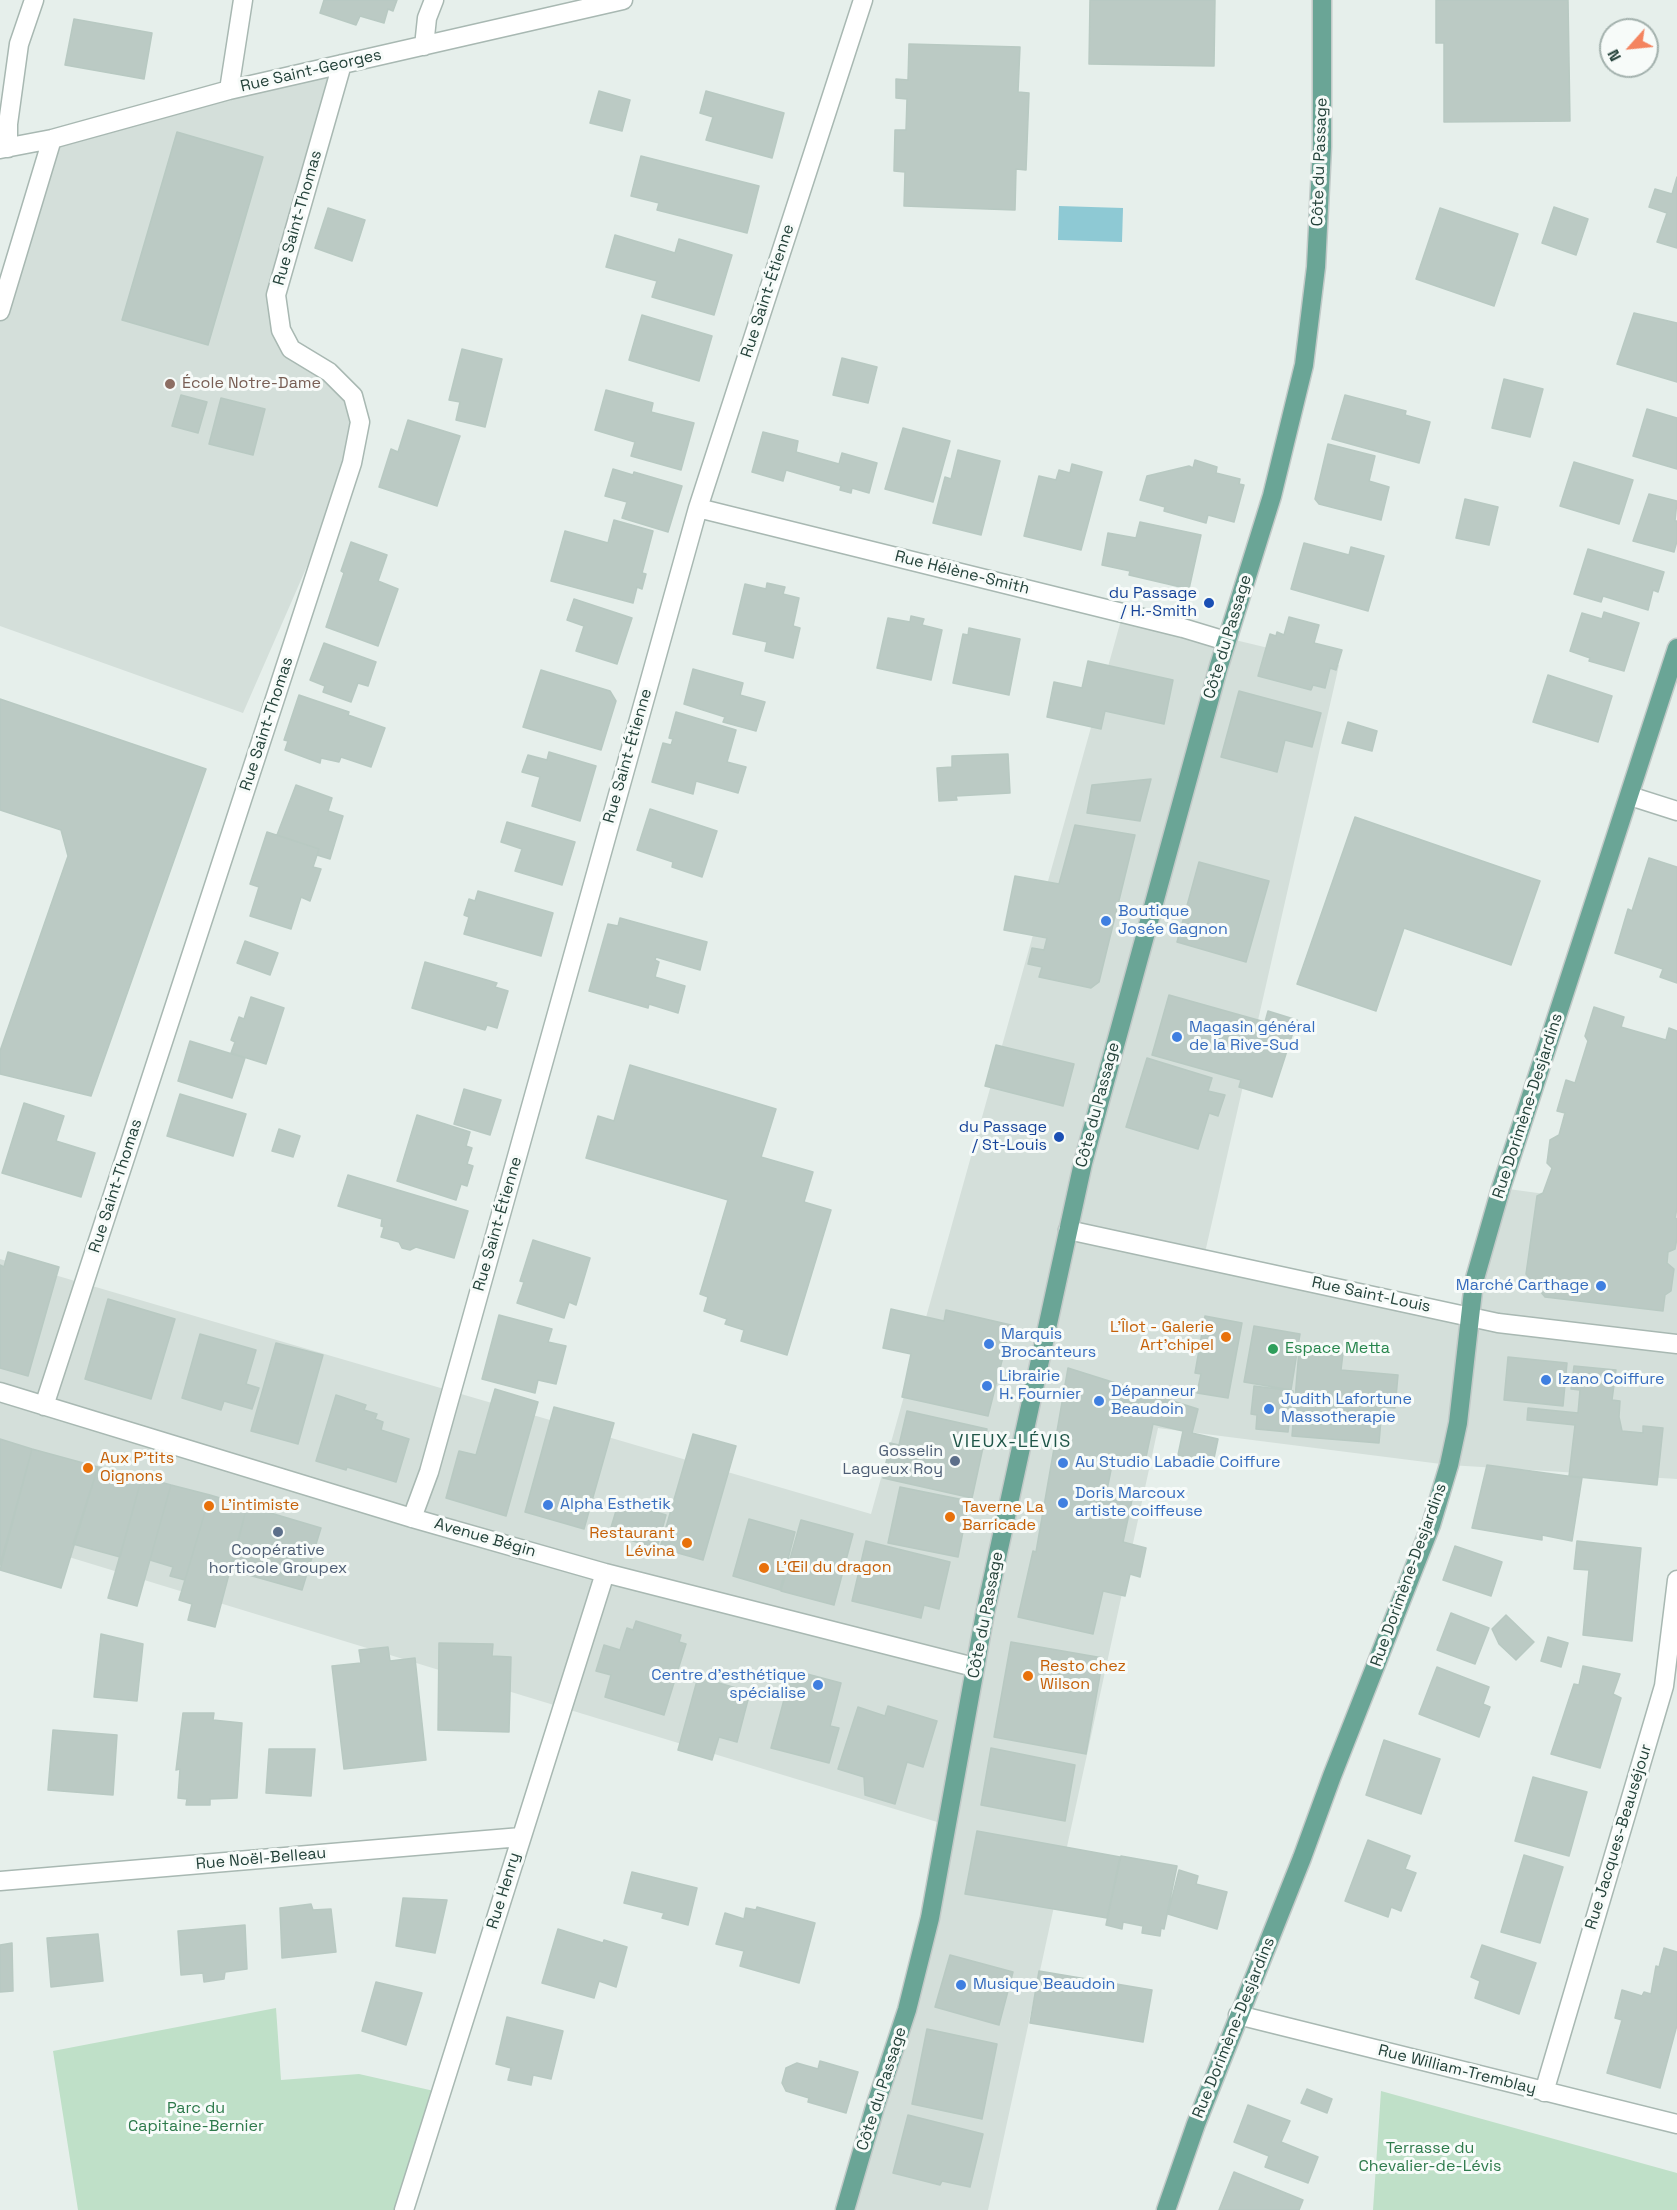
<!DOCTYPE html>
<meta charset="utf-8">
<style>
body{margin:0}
#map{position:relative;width:1677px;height:2210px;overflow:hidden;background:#e6efeb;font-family:"Space Grotesk",sans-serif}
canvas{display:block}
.north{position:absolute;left:1599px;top:18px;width:60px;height:60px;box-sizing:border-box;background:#f7fbf9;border:2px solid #a3b1ad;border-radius:50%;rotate:243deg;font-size:16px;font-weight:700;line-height:24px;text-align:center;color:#24423a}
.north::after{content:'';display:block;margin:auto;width:21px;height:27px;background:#f4845f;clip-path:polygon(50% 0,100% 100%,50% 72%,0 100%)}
</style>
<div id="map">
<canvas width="1677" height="2210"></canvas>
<div class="north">N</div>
</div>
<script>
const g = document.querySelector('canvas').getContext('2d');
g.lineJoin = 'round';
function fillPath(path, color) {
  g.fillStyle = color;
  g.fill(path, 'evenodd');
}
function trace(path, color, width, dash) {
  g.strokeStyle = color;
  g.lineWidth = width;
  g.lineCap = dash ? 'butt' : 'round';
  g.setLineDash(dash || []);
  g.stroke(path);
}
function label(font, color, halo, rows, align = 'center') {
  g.font = font + ' "Space Grotesk",sans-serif';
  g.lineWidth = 6;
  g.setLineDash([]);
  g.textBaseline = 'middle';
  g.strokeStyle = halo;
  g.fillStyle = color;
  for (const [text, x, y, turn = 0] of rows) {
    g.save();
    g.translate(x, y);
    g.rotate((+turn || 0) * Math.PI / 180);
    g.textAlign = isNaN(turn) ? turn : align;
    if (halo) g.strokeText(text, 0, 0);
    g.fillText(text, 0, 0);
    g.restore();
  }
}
fillPath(new Path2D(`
 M342,64L276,295L281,330L353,396L352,463L243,713L0,626V288L52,139Z
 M1123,613L1339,665L1204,1257L1469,1316L1501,1188L1677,1212V1479L1449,1465L1158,1428L988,2210H847L947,1825L0,1536V1259L871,1514Z`), '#d4dfda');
fillPath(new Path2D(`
 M276,2008L281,2080L359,2074L443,2093L404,2210H78L53,2051Z
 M1381,2091L1677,2173V2210H1373Z`), '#bfe0c8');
fillPath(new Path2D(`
 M1059,206L1123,208L1122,242L1058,240Z`), '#8ec9d4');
const building = new Path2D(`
 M324,0H397L393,11L388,9L384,23L360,16L356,25L320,13Z
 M1090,0H1215L1214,66L1089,64Z
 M1436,0H1568L1570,121L1444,122V43H1436Z
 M74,19L152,33L144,79L65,65Z
 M909,44L1020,47L1018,92L1029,93L1026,170L1016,169L1015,210L904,206L905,172L894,171L895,130H906L907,99L896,98V79L908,80Z
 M599,91L630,100L622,131L590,123Z
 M706,91L784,113L772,158L706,140L713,117L700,113Z
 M177,132L263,157L208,345L122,320Z
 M641,156L759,186L747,233L657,210L659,203L631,196Z
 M1677,177V248L1657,242L1667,213L1649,207L1655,189L1672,194Z
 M1554,207L1588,219L1576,255L1542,243Z
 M328,208L365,220L352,261L315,248Z
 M1440,208L1518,234L1494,306L1416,279Z
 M615,235L675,253L679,239L732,255L714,315L652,297L657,281L606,267Z
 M1634,313L1677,323V382L1617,364Z
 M642,315L712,336L699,381L629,360Z
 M462,349L502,359L485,427L456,420L460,402L449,400Z
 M842,358L877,367L868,403L833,395Z
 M1504,379L1543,389L1530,437L1492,428Z
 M606,390L653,403L651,412L694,423L681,470L631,456L635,442L595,430Z
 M181,395L207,402L198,433L172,426Z
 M1345,395L1406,411L1405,415L1430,422L1419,463L1332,439Z
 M221,398L265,409L253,455L209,444Z
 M1647,409L1677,418V469L1633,456Z
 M408,420L460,436L437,506L379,487L391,449L398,452Z
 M903,428L950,441L933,502L885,489Z
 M763,432L798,441L796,452L839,464L842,453L877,463L869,493L852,488L851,493L840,490L841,486L786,470L783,481L752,472Z
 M1328,444L1375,456L1369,481L1389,487L1381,520L1319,504L1315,499Z
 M958,450L1000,461L981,535L933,523L945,477L951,479Z
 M1195,460L1217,467L1216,473L1240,479L1239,484L1244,485L1234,522L1208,515L1206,523L1164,511L1165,507L1140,500L1147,476L1189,466L1193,468Z
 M1574,462L1633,480L1619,524L1560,506Z
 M1072,464L1102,472L1081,550L1024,536L1039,476L1056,480L1059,470L1070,473Z
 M613,469L633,475L634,472L682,486L668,532L622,518L627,502L605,496Z
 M1649,494L1677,501L1675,521H1677V541L1674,552L1633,541Z
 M1465,499L1498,507L1489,545L1456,538Z
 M614,520L653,531L642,573L646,574L642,589L637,587L633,603L551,581L565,531L608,543Z
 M1140,522L1201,535L1189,589L1129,575L1130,571L1102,565L1108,533L1136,538Z
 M351,542L387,555L378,581L398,589L378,646L326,627L344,573L341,571Z
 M1304,543L1349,555L1351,547L1384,556L1368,611L1291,589Z
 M1588,549L1664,572L1658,592L1653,590L1648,610L1603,596L1601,602L1574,594Z
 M767,583L785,587L783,594L799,598L793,626L800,628L793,658L765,651L767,642L733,634L745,584L766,589Z
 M574,599L632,618L617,664L576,651L584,626L567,620Z
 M1604,612L1639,623L1624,671L1589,661L1590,658L1570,651L1582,613L1602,619Z
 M911,616L924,619L922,625L942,630L931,680L877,668L888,618L910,622Z
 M1289,617L1319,625L1314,643L1342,650L1336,670L1330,668L1325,688L1313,685L1311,690L1258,676L1270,634L1276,636L1277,632L1284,635Z
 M969,628L1020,639L1009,695L953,683L963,634L968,635Z
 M324,643L376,662L368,686L358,683L351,702L323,692L325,686L310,680Z
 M1088,661L1173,680L1164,724L1105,711L1101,729L1047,717L1054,682L1082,688Z
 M693,669L743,683L740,695L765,702L756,731L723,722L725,717L684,704Z
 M541,670L610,691L616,701L601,750L523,727Z
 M1548,675L1612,696L1598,742L1533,722Z
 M1239,691L1321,713L1312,747L1285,740L1277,772L1221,757Z
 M299,695L349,712L348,715L385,728L371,767L341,757L339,762L321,758L320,763L285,750L288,741L284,740Z
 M0,699L206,769L91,1096L0,1074V1051L68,856L61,830L0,810Z
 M676,712L736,730L727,762L746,767L738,793L696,781L693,794L652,782L663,743L671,745L673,739L669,738Z
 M1348,722L1377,731L1372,751L1342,743Z
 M549,752L596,766L580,821L532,806L540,777L522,772L528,755L547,760Z
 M1008,754L1010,793L956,796L957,800L939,801L937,768L952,767V756Z
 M1151,779L1140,821L1087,813L1092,785Z
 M296,785L332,798L328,811L343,816L330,859L317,855L319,849L277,835Z
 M650,809L717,831L702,877L672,867L673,862L637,850Z
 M1355,817L1540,881L1511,965L1404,928L1376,1011L1297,984Z
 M507,822L575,842L562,885L515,871L522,849L501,842Z
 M1075,825L1135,835L1099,982L1091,988L1039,977L1042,967L1028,964L1032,948L1044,950L1047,938L1004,930L1015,876L1059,884Z
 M267,832L319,849L313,867L321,869L310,901L301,897L291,929L250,916L259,887L250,884Z
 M1649,858L1677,867V983L1660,977L1663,969L1615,953L1628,909L1632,911Z
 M1199,862L1269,881L1246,962L1177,942Z
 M478,891L553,913L541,956L464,934L469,917L464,915L469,899L475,901Z
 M620,918L707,942L700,970L656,957L655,960L659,962L655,977L685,986L678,1013L649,1004L648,1008L589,991L608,924L618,926Z
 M245,941L278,953L270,975L237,963Z
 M425,962L497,983L495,987L508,991L497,1028L487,1025L485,1030L412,1008Z
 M1169,995L1265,1022L1268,1011L1297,1020L1272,1097L1239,1087L1241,1080L1152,1055Z
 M251,997L284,1008L266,1064L231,1053L235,1042L231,1040L239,1017L244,1019Z
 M1594,1007L1624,1017L1621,1027L1666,1040L1669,1028L1677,1031V1208L1675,1218L1677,1219V1238L1675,1249L1668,1252L1667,1263L1674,1269L1671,1291L1665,1295L1663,1311L1545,1297L1526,1274L1537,1196L1543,1193L1552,1168L1547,1163L1550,1140L1559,1135L1565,1113L1557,1111L1566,1080L1575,1083L1588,1041L1585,1036Z
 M190,1041L245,1058L232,1098L178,1081Z
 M996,1045L1074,1064L1063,1106L985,1086Z
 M1147,1058L1212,1078L1208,1091L1225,1095L1218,1116L1209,1113L1198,1149L1126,1127Z
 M630,1065L776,1109L761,1157L813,1172L804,1202L831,1210L787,1355L741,1341L744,1330L725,1324L727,1319L704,1311L708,1297L700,1294L728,1200L586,1158L598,1116L614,1121Z
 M464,1089L501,1100L490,1135L454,1124Z
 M180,1094L246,1114L233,1156L167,1136Z
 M24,1103L64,1116L56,1141L95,1153L81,1197L2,1173Z
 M417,1115L470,1132L466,1146L472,1148L467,1164L473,1166L467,1186L461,1184L456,1200L397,1181Z
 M279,1129L300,1136L293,1157L272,1151Z
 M348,1175L468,1211L454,1258L416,1247L410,1250L402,1248L399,1242L381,1237L384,1227L381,1226L382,1219L338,1206Z
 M533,1240L590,1258L576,1305L569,1302L564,1318L517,1303L524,1282L520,1281Z
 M8,1252L59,1267L28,1376L0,1368V1265L4,1267Z
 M108,1299L175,1319L151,1399L85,1379Z
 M891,1309L944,1321L946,1310L1011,1325L988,1416L902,1397L911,1354L883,1348Z
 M499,1315L552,1329L548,1342L566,1346L556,1384L538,1380L535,1393L482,1379Z
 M1205,1316L1242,1323L1228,1398L1197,1393L1201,1374L1195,1373Z
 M1254,1326L1300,1334L1291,1390L1244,1382Z
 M200,1334L256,1350L246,1384L259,1388L252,1409L224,1401L221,1410L182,1398Z
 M276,1343L323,1355L298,1444L251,1431Z
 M1299,1350L1343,1353L1341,1370L1398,1375L1395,1408L1382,1407L1379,1443L1292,1436Z
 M1508,1357L1567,1363L1563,1406L1504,1400Z
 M1574,1366L1616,1370L1612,1400L1620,1401L1619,1417L1622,1431L1643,1433V1426L1663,1428L1657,1485L1569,1476L1575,1425L1527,1420L1528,1408L1578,1413L1580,1390L1571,1389Z
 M1068,1368L1198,1409L1192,1433L1218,1439L1213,1463L1178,1455L1183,1431L1153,1424L1145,1462L1114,1455L1107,1490L1133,1495L1123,1542L1146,1548L1140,1577L1130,1574L1125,1596L1103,1591L1093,1634L1018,1617L1033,1551L1036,1552Z
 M1254,1386L1293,1391L1288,1432L1256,1429L1257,1415L1251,1414Z
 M495,1389L538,1402L506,1516L446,1498L459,1451L476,1455Z
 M336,1395L366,1405L364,1410L377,1414L375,1419L383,1422L381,1430L409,1439L396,1482L347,1467L346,1470L316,1461Z
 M554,1407L614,1423L584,1529L525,1512Z
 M907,1411L987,1429L972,1498L883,1478L890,1443L899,1445Z
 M693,1434L736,1446L703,1560L660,1548Z
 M0,1439L32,1449L0,1565Z
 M32,1449L98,1467L61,1588L0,1570Z
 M1487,1465L1582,1478L1572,1541L1542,1535V1540L1472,1528Z
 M98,1467L142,1477L120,1557L73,1544Z
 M142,1477L171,1485L137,1606L108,1598Z
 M171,1485L210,1495L185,1580L170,1576L173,1567L150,1560Z
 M900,1487L969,1501L958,1557L888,1543Z
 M210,1495L247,1506L215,1627L188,1620L192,1604L179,1600Z
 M619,1501L666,1515L657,1548L609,1534Z
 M247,1506L321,1528L302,1590L231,1570Z
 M749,1519L795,1532L780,1590L733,1576Z
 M801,1520L853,1534L834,1605L781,1591Z
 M866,1541L950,1562L939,1609L924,1605L921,1618L852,1601Z
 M1577,1541L1641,1548L1632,1641L1583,1635L1589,1570L1574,1569Z
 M1455,1546L1502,1562L1491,1596L1443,1580Z
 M1451,1613L1489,1628L1475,1664L1437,1650Z
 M1506,1615L1534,1642L1516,1660L1499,1644L1492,1629Z
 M636,1621L681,1635L679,1642L686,1644L664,1715L605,1697L611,1675L596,1671L604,1645L620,1650L627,1628L633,1630Z
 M101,1634L143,1644L137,1701L94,1697Z
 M1548,1637L1568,1643L1561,1667L1541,1661Z
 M1011,1642L1103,1658L1086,1754L994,1737Z
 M439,1643L493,1644L492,1656L511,1657L509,1732L438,1730Z
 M388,1647L390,1661L415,1658L426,1760L344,1769L332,1666L361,1663L359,1650Z
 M1583,1666L1620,1674L1613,1694L1621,1698L1600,1768L1551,1754L1574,1684L1579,1685Z
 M1437,1667L1489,1687L1483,1704L1490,1707L1479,1737L1419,1714Z
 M792,1670L841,1683L830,1726L839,1728L829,1763L771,1748Z
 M698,1677L750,1692L737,1742L719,1737L712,1760L678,1750Z
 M888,1706L937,1721L923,1767L907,1762L895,1804L865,1795L864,1777L838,1769L858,1707L885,1716Z
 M183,1713H214L213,1720L242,1723L237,1798L210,1799V1805H186L187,1799L178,1798L180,1769L176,1770Z
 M53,1730L117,1735L113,1795L48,1790Z
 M1384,1740L1440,1759L1421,1814L1366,1795Z
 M991,1748L1075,1765L1065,1821L981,1805Z
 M269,1749H315L311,1796L266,1793Z
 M1533,1777L1587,1792L1569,1856L1515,1841Z
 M977,1831L1120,1857L1107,1918L965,1894Z
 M1368,1840L1410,1856L1405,1869L1416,1873L1401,1911L1391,1907L1388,1917L1345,1901Z
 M1524,1855L1563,1867L1540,1943L1501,1932Z
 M1121,1856L1177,1866L1164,1929L1161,1928L1160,1936L1142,1933L1143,1926L1123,1922L1122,1929L1106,1925Z
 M1179,1870L1198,1876L1196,1884L1227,1892L1217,1929L1168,1914Z
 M632,1872L697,1888L688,1925L662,1918L664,1913L624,1903Z
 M403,1898L447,1900L435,1953L396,1946Z
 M311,1904L313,1910L331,1909L336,1952L282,1958L280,1908Z
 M757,1907L815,1923L799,1983L740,1966L744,1951L716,1944L725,1913L744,1919L746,1908L756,1910Z
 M245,1925L247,1969L225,1972L224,1979L204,1982L203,1973L181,1975L178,1931Z
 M558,1929L603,1943L604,1940L627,1947L616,1987L599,1981L594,1998L542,1983Z
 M98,1934L103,1981L51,1987L47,1938Z
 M12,1943L13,1991L0,1992V1945Z
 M1482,1945L1536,1963L1519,2014L1475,1998L1480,1981L1471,1977Z
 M1664,1948L1677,1952V2025L1660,2088L1607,2073L1622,2020L1615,2018L1622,1990L1642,1996L1644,1992L1651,1994L1656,1966L1659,1967Z
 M950,1955L1013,1972L999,2025L935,2007Z
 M1039,1971L1152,1990L1143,2042L1030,2023Z
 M376,1982L422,1993L406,2045L362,2031Z
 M507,2017L563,2031L551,2079L533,2075L531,2085L508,2080L511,2068L496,2064Z
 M927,2029L997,2044L982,2119L912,2104Z
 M820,2061L858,2072L846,2113L808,2102L809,2098L786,2091L782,2083L786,2068L797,2063L818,2069Z
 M1307,2089L1332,2099L1327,2113L1301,2103Z
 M1248,2105L1290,2121L1281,2142L1318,2157L1308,2183L1265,2167L1269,2156L1234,2142Z
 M908,2115L983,2134L970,2187L942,2181L940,2185L893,2173Z
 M1234,2172L1303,2200L1299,2210H1219Z`);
fillPath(building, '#bbcac4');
trace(building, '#b8c9c2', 1.5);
const minor = new Path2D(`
 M424,46L427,18L434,0
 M229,90L243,0
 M8,148V124L19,44L34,0
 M0,149L52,139L229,90L623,0
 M0,311L52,139
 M698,508L1183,628L1226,641
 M1630,796L1677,811
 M1068,1230L1498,1323L1677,1344
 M0,1392L412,1518L605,1573L974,1667
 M44,1406L352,463L360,422L353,396L329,372L291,349L281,330L276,295L342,64
 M412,1518L429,1472L698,508L863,0
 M0,1881L521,1837
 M1238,2015L1677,2124
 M1544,2092L1664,1686L1677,1580
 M404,2210L605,1573`);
const major = new Path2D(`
 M845,2210L875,2107L907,2010L930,1918L985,1613L1083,1163L1218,669L1272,496L1304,365L1316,267L1322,147V0
 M1166,2210L1196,2124L1302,1858L1332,1776L1431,1525L1449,1465L1458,1423L1474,1282L1501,1188L1677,648`);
trace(minor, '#a8b8b2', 21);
trace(major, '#c2cac8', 21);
trace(minor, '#fff', 18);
trace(major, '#6aa596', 18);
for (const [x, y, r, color] of [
 [170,384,6,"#8d6e63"],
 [1209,603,6,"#1a4fb4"],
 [1106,921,6,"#3f7fe0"],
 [1177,1037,6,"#3f7fe0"],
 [1059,1137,6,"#1a4fb4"],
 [1601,1286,6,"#3f7fe0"],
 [1226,1337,6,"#e8710a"],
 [989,1344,6,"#3f7fe0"],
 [1273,1349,6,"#2e9e5b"],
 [1546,1380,6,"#3f7fe0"],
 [987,1386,6,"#3f7fe0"],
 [1099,1401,6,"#3f7fe0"],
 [1269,1409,6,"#3f7fe0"],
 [955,1461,6,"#5c6f8a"],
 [1063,1463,6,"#3f7fe0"],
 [88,1468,6,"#e8710a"],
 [1063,1503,6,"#3f7fe0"],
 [548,1505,6,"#3f7fe0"],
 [209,1506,6,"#e8710a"],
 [950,1517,6,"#e8710a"],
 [278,1532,6,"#5c6f8a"],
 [687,1543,6,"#e8710a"],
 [764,1568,6,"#e8710a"],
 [1028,1676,6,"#e8710a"],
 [818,1685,6,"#3f7fe0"],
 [961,1985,6,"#3f7fe0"]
]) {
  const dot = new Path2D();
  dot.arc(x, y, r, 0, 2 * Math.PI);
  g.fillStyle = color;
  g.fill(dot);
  trace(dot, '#f7fbf9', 2);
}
label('16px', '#24423a', '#f7fbf9', [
 ["Rue Saint-Georges",311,71,-13],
 ["Côte du Passage",1320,162,-88],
 ["Rue Saint-Thomas",298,218,-74],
 ["Rue Saint-Étienne",768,291,-72],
 ["Rue Hélène-Smith",962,573,14],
 ["Côte du Passage",1228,637,-73],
 ["Rue Saint-Thomas",267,724,-72],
 ["Rue Saint-Étienne",628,756,-74],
 ["Côte du Passage",1098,1105,-75],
 ["Rue Dorimène-Desjardins",1528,1106,-72],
 ["Rue Saint-Thomas",116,1186,-72],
 ["Rue Saint-Étienne",498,1224,-74],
 ["Rue Saint-Louis",1371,1295,12],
 ["Avenue Bégin",485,1538,16],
 ["Rue Dorimène-Desjardins",1409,1575,-70],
 ["Côte du Passage",986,1615,-79],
 ["Rue Jacques-Beauséjour",1619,1837,-73],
 ["Rue Noël-Belleau",261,1859,-5],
 ["Rue Henry",504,1891,-73],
 ["Rue Dorimène-Desjardins",1234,2028,-68],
 ["Rue William-Tremblay",1457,2070,14],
 ["Côte du Passage",882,2089,-72]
]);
label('16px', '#785e54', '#f7fbf9', [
 ["École Notre-Dame",182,384]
], 'left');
label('16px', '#164399', '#f7fbf9', [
 ["du Passage",1197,594],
 ["/ H.-Smith",1197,612],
 ["du Passage",1047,1128],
 ["/ St-Louis",1047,1146]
], 'right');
label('16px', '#366cbe', '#f7fbf9', [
 ["Boutique",1118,912],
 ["Josée Gagnon",1118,930],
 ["Magasin général",1189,1028],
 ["de la Rive-Sud",1189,1046],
 ["Marché Carthage",1589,1286,"right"],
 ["Marquis",1001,1335],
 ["Brocanteurs",1001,1353],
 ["Librairie",999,1377],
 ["H. Fournier",999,1395],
 ["Izano Coiffure",1558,1380],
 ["Dépanneur",1111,1392],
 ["Beaudoin",1111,1410],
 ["Judith Lafortune",1281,1400],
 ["Massotherapie",1281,1418],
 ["Au Studio Labadie Coiffure",1075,1463],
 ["Doris Marcoux",1075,1494],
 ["artiste coiffeuse",1075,1512],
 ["Alpha Esthetik",560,1505],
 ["Centre d'esthétique",806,1676,"right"],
 ["spécialise",806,1694,"right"],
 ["Musique Beaudoin",973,1985]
], 'left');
label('16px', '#c56008', '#f7fbf9', [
 ["L'Îlot - Galerie",1214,1328,"right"],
 ["Art'chipel",1214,1346,"right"],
 ["Aux P'tits",100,1459],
 ["Oignons",100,1477],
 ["L'intimiste",221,1506],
 ["Taverne La",962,1508],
 ["Barricade",962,1526],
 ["Restaurant",675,1534,"right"],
 ["Lévina",675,1552,"right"],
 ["L'Œil du dragon",776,1568],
 ["Resto chez",1040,1667],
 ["Wilson",1040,1685]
], 'left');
label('16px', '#27864d', '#f7fbf9', [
 ["Espace Metta",1285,1349]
], 'left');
label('16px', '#4e5e75', '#f7fbf9', [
 ["Gosselin",943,1452],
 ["Lagueux Roy",943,1470],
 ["Coopérative",278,1551,"center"],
 ["horticole Groupex",278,1569,"center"]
], 'right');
label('16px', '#2d7a4b', '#f7fbf9', [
 ["Parc du",196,2109],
 ["Capitaine-Bernier",196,2127],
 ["Terrasse du",1430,2149],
 ["Chevalier-de-Lévis",1430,2167]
]);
g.letterSpacing = '1.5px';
label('18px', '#1f5548', '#f7fbf9', [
 ["VIEUX-LÉVIS",1012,1442]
]);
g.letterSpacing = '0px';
</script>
